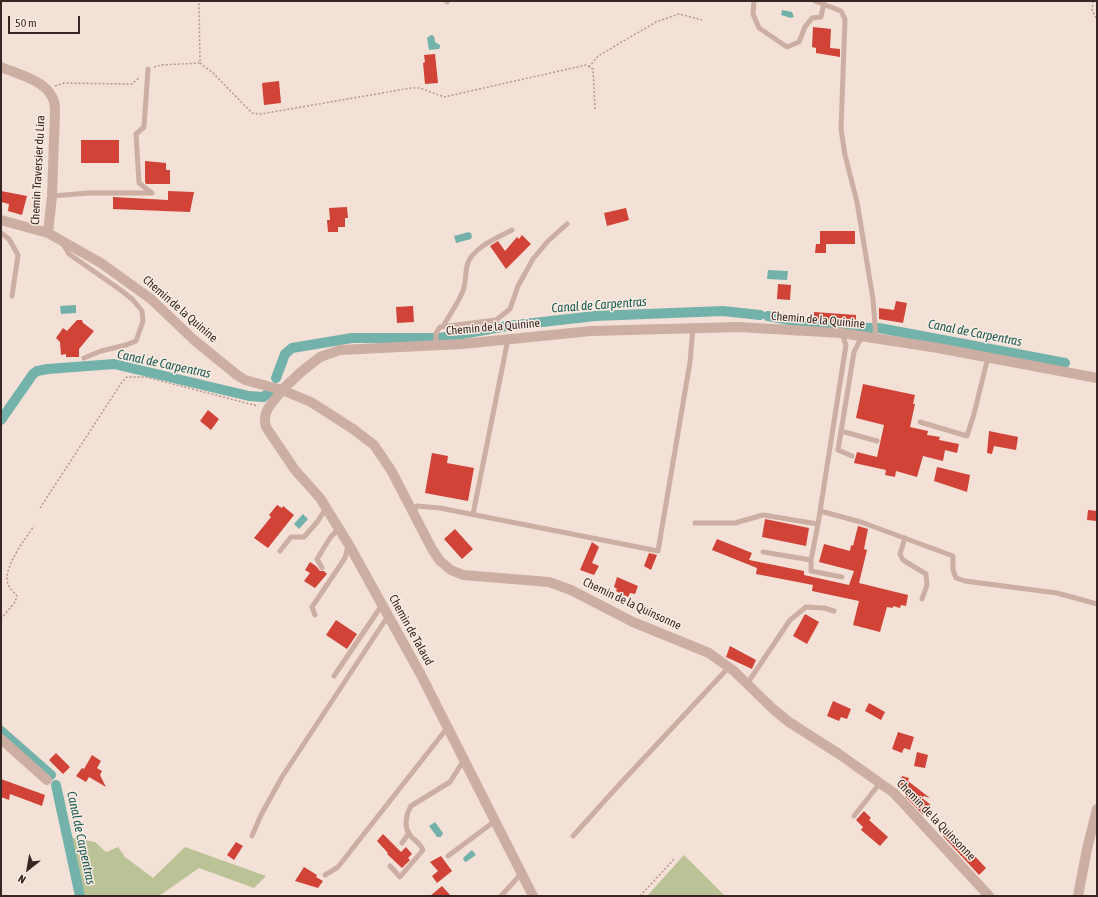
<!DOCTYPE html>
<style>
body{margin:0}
#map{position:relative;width:1098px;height:897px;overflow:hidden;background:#f3e1d7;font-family:"Asap Condensed",sans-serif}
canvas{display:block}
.frame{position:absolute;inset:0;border:2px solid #362725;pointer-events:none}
.north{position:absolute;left:8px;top:849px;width:40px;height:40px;-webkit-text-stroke:3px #fbece3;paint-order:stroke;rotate:211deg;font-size:11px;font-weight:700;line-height:16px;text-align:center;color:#362725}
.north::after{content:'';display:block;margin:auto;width:14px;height:18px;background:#362725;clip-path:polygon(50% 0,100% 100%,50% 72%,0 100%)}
.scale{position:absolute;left:8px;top:16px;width:72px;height:18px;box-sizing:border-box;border:2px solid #362725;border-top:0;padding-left:5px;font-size:12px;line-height:14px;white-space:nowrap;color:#362725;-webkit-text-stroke:3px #fbece3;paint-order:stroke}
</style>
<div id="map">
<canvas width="1098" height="897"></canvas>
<div class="frame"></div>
<div class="north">N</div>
<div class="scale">50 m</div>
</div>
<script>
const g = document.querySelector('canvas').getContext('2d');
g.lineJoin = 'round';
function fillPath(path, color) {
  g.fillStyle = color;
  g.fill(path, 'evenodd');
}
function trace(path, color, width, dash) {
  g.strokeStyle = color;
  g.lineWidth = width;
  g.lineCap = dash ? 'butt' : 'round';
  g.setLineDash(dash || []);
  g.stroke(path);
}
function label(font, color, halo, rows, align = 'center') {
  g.font = font + ' "Asap Condensed",sans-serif';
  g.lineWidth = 3;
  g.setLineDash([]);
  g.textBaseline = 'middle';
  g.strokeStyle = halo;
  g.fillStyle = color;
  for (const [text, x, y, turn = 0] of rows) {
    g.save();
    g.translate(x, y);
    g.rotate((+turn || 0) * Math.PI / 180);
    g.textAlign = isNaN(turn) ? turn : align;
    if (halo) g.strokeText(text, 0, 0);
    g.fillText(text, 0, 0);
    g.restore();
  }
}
fillPath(new Path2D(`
 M70,837L95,842L106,852L118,847L125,857L153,878L185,847L266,876L254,888L199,868L159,896H85Z
 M684,855L725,896H647Z`), '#bbc396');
fillPath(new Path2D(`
 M782,10L792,12L794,17L790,18L788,17L781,15Z
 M431,35L434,36L435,42L440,45V47L439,49L429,50L427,38Z
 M469,232L470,233H471L472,237L471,238V239L456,243L454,236Z
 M768,270L788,271L787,280L767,279Z
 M76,305V313L61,314L60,306Z
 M303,514L308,519L299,529L294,524Z
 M435,822L443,833L441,837H437L429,826Z
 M472,850L476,855L466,862L464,861L463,858Z`), '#73b2aa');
trace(new Path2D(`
 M768,316L816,325L871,328
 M879,328L1065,363
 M440,338L507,326L595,316L723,311L760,315
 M276,378L285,354L292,348L352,338H433
 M1,420L33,374L37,371L48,369L114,364L249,396L263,397L272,391
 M1,731L51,775
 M56,785L80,896`), '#73b2aa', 10);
fillPath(new Path2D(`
 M813,27L831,29L830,48L840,49V57L816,53V48L812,47Z
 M435,54L438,83L425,84L423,63L425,62L424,55Z
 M279,81L281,103L264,105L262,83Z
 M81,140H119V163H81Z
 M145,161L166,163V170H170V184H146L145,182Z
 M1,191L27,196L22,215L8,211L9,204L1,202Z
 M168,191L194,192L190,212L113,209V197L168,200Z
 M347,207L348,218H345V227H338V232H328L327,220H330L329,208Z
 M626,208L629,220L607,226L604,213Z
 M820,231H855V244H826V253H815L816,244H824H820Z
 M522,235L531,244L506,269L490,246L498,241L505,251L517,237L519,239Z
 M778,284L791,285L790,300L777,299Z
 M896,301L907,303L903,323L879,319V308L894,310Z
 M413,306L414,322L397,323L396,307Z
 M814,312L856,315V323L814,320Z
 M77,320H82L83,323L94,331L79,349V357H66V354L61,355L60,342L56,338L63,328L67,331Z
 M863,384L915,395L913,404H915L910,427L928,431L927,435L940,437L939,440L959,444L957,453L945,450L943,461L923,456L917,477L896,471L895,477L885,475L886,470L854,463L857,452L877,457L884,425L856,418Z
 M208,410L219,419L211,430L200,421Z
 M989,431L1018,437L1016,450L994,446L992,454L987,453Z
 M432,453L448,456L447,463L474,468L468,501L425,493Z
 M937,467L970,475L967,492L934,481Z
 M277,505L282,508L283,506L294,515L268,548L254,538L271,517L269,515Z
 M1088,510L1097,511V521L1087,520Z
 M765,519L809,528L806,546L762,537Z
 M858,526L868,529L864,549L867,550L859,583L908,595L906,606L901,605L900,608L893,606V608L887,607L880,632L853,625L859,601L812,591L813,585L756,574L757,568L712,550L717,539L752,553L749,560L804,571V575L849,585L854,571L819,562L824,544L850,551L851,545L853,546Z
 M455,529L473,549L462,559L444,539Z
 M592,542L599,547L592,563L599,566L594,575L580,570Z
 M649,553L657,555L651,570L644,566Z
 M310,562L316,566L320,571H324L327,574L315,588L304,581L310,573L305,570Z
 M617,577L638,586L635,594L630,593L628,597L616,591L617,589L614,587Z
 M805,614L819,622L807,644L793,636Z
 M336,620L357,634L347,649L326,635Z
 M730,646L756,660L752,669L726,657Z
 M833,701L851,709L847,719L841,717L839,721L827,716Z
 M869,703L885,712L881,720L865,711Z
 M898,732L914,737L910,750L904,748L902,753L892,749Z
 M917,752L928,755L925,768L914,766Z
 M56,753L70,767L63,774L49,760Z
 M92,755L101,761L97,768L102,771L100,775L106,787L89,777L86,782L76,776L82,768L84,769Z
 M902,776L909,778L908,781L930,798L924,796L922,798L931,805L923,815L905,796L908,792L899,789Z
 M1,779L45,795L42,806L10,794L9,800L1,797Z
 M864,811L871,818L869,820L888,837L880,846L861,830L863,827L856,820Z
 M949,829L986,868L979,875L943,836Z
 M383,834L401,852L406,847L412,854L408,858L410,860L402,868L387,854L388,853L377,841Z
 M236,842L243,846L234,860L227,855Z
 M441,856L452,871L437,883L432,876L438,871L430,862Z
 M304,867L317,875L316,877L323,881L318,888L295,881Z
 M442,886L451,896H430Z`), '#d14237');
trace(new Path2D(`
 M1093,1L1092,10L1097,20
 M200,63L213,73L252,113L261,114L411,88H420L444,97L586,65L593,69L595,109
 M154,67L161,65L200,63L199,1
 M589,67L598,56L656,22L679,14L702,20
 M55,86L64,83L132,84L140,77
 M40,508L122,382L127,377H145L258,406
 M1,619L15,602L17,596C14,592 9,588 8,584C2,568 26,538 34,526
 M640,896L675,858`), '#b8978c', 1.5, [2, 2]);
trace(new Path2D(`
 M447,1V2
 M754,1L753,14L759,28L787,47L799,42L805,27L812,18L821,17L824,3
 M815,1L841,11L845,19L841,129L845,155L857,202L873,299L876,338
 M148,69L144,127L136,134L139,183L152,193
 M52,196L89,193H152
 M1,233L9,239L18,255L12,296
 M63,244L69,254L122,291L133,300L142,311L143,321L136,341L126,345L101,351L84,358
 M443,326C450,315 458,303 463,291C466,282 465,275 467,266C470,249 498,237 512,230
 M436,344V333L440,327L496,320L510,309L518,286L533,259L548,241L567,224
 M920,422L967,436L974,414L988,357
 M841,431L877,441
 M852,456L838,450L854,352L862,336
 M820,511L861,522L953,556V570L956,578L965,581L1057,593L1097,604
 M414,513L417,506L440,508L658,551L690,362L693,328
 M473,514L508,339
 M695,523H735L763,515L818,524L846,345L842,334
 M905,538L900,554L903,560L926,574L927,585L922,599
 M280,551L291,537H304L318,521L326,508
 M763,552L811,560L818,524
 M811,560V571L842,577
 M322,568L317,559L330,538L339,528
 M315,615L312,607L345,558L348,546
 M334,676L382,605
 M747,684L790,620L806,607L824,608L834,611
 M854,816L880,783
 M252,836L261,815L282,777L388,616
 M573,836L618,786L729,667
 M402,843L409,833
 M448,856L495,821
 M390,866L400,877L423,850C419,841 414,841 409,834C404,826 406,814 411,806L450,782L464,760
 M325,875L338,867L448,727
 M501,896L521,874`), '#ccaea2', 5);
trace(new Path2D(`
 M1,67C17,74 41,79 51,95C55,100 55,107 55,113L52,196L48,233
 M1,220L48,233L101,263L151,299L194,340L237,375L245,380L282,390L301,372L320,357L340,350L462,344L591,331L738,327L841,333L938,348L1097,378
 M1,739L47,780
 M533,896L421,675L349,545L320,498L295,470L266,427C261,410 274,402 282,390L311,402L353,429L374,445L391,470L432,549L440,561L451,570L463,575L549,582L571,590L633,622L709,653L734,671L773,709L789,722L839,754L894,793L989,896
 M1078,896L1087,849L1097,809`), '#ccaea2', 10);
label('12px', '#362725', '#fbece3', [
 ["Chemin Traversier du Lira",38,170,-87],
 ["Chemin de la Quinine",180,309,41],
 ["Chemin de la Quinine",818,320,5],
 ["Chemin de la Quinine",493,327,-5],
 ["Chemin de la Quinsonne",632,604,25],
 ["Chemin de Talaud",411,630,61],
 ["Chemin de la Quinsonne",936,820,46]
]);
label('italic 13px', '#175a53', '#fbece3', [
 ["Canal de Carpentras",599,305,-4],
 ["Canal de Carpentras",975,333,11],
 ["Canal de Carpentras",164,364,12],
 ["Canal de Carpentras",81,838,78]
]);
</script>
